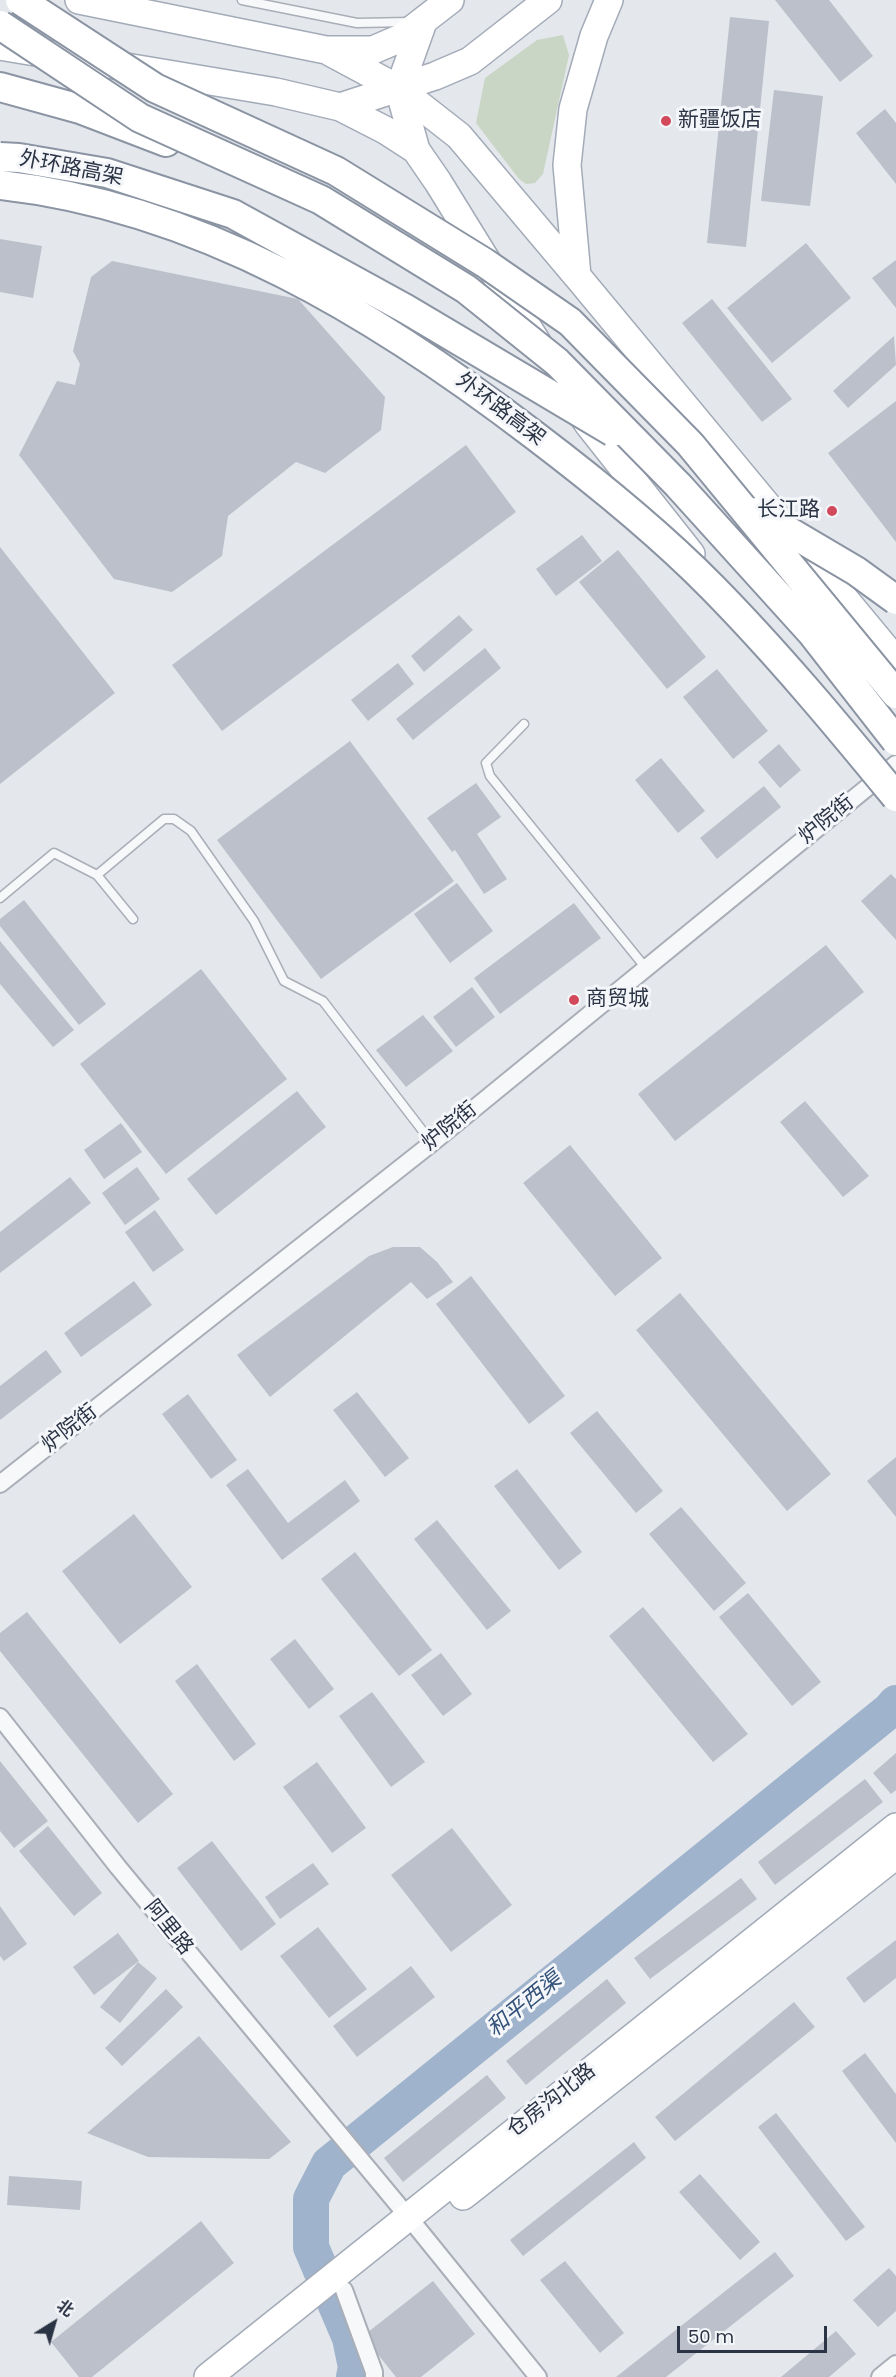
<!DOCTYPE html>
<meta charset="utf-8">
<style>
body{margin:0}
#map{position:relative;width:896px;height:2377px;overflow:hidden;background:#e4e7ec;font-family:Poppins,"Noto Sans SC",sans-serif}
canvas{display:block}
.north{position:absolute;left:24px;top:2293px;width:60px;height:60px;-webkit-text-stroke:4px #f4f6f9;paint-order:stroke;rotate:37deg;font-size:16px;font-weight:700;line-height:24px;text-align:center;color:#2b3445}
.north::after{content:'';display:block;margin:auto;width:21px;height:27px;background:#2b3445;clip-path:polygon(50% 0,100% 100%,50% 72%,0 100%)}
.scale{position:absolute;left:677px;top:2326px;width:150px;height:27px;box-sizing:border-box;border:3px solid #2b3445;border-top:0;padding-left:8px;font-size:18px;line-height:21px;white-space:nowrap;color:#2b3445;-webkit-text-stroke:4px #f4f6f9;paint-order:stroke}
</style>
<div id="map">
<canvas width="896" height="2377"></canvas>
<div class="north">北</div>
<div class="scale">50 m</div>
</div>
<script>
const g = document.querySelector('canvas').getContext('2d');
g.lineJoin = 'round';
function fillPath(path, color) {
  g.fillStyle = color;
  g.fill(path, 'evenodd');
}
function trace(path, color, width, dash) {
  g.strokeStyle = color;
  g.lineWidth = width;
  g.lineCap = dash ? 'butt' : 'round';
  g.setLineDash(dash || []);
  g.stroke(path);
}
function label(font, color, halo, rows, align = 'center') {
  g.font = font + ' Poppins,"Noto Sans SC",sans-serif';
  g.lineWidth = 6;
  g.setLineDash([]);
  g.textBaseline = 'middle';
  g.strokeStyle = halo;
  g.fillStyle = color;
  for (const [text, x, y, turn = 0] of rows) {
    g.save();
    g.translate(x, y);
    g.rotate((+turn || 0) * Math.PI / 180);
    g.textAlign = isNaN(turn) ? turn : align;
    if (halo) g.strokeText(text, 0, 0);
    g.fillText(text, 0, 0);
    g.restore();
  }
}
fillPath(new Path2D(`
 M563,35L569,55L543,174L535,183L526,184L519,179L476,123L485,78L537,40Z`), '#c9d6c5');
trace(new Path2D(`
 M354,2377L356,2367L350,2338L311,2247V2199L329,2164L890,1710L896,1703`), '#9fb4cc', 36);
fillPath(new Path2D(`
 M775,0H829L873,56L840,82Z
 M730,17L769,21L746,247L707,243Z
 M774,90L823,96L810,206L761,201Z
 M885,109L896,123V184L856,133Z
 M0,239L42,246L33,298L0,292Z
 M806,243L851,298L772,363L727,308Z
 M896,260V308L872,278Z
 M112,261L298,299L385,397L381,430L325,473L296,462L228,516L222,556L172,592L114,579L19,455L57,381L75,385L80,364L73,351L91,277Z
 M712,299L792,399L762,422L682,323Z
 M894,336L896,365L848,408L833,391Z
 M896,401V542L828,453Z
 M466,445L516,512L222,731L172,665Z
 M582,535L602,561L556,596L536,569Z
 M0,547L115,693L0,784Z
 M618,550L706,657L667,689L579,582Z
 M459,615L473,630L424,672L411,656Z
 M485,648L501,668L413,740L396,719Z
 M398,663L414,684L368,721L351,700Z
 M717,669L768,731L733,759L683,697Z
 M350,741L454,881L321,979L217,840Z
 M779,744L801,770L780,788L758,762Z
 M661,758L705,811L678,833L635,780Z
 M476,783L501,817L477,834L507,879L484,894L455,850L452,852L427,818Z
 M764,786L781,807L717,859L700,838Z
 M891,874L896,879V940L861,901Z
 M457,883L493,931L450,963L414,914Z
 M24,900L106,1004L79,1025L0,926V919Z
 M574,903L601,938L500,1014L474,978Z
 M0,941L74,1030L53,1047L0,984Z
 M826,945L864,992L675,1141L638,1094Z
 M201,969L287,1079L166,1174L80,1064Z
 M472,987L495,1017L456,1047L433,1017Z
 M423,1015L453,1051L406,1087L376,1050Z
 M297,1091L326,1127L216,1215L187,1179Z
 M805,1101L869,1176L843,1197L780,1122Z
 M121,1123L142,1152L104,1179L84,1150Z
 M570,1145L662,1258L615,1296L523,1183Z
 M137,1167L160,1199L125,1225L102,1193Z
 M70,1177L91,1203L0,1273V1232Z
 M155,1210L184,1250L153,1272L125,1232Z
 M393,1247H420L437,1262L453,1282L427,1299L411,1282L270,1397L237,1355L369,1256Z
 M471,1276L565,1396L529,1424L436,1304Z
 M134,1281L152,1305L81,1357L64,1333Z
 M680,1293L831,1474L787,1511L636,1330Z
 M46,1350L62,1372L0,1420V1386Z
 M357,1392L409,1458L385,1477L333,1410Z
 M188,1394L237,1460L211,1479L162,1414Z
 M597,1411L663,1491L636,1513L570,1433Z
 M896,1457V1517L867,1481Z
 M248,1469L288,1523L345,1480L360,1501L282,1560L226,1485Z
 M517,1469L582,1552L559,1570L494,1486Z
 M681,1507L746,1583L714,1611L649,1534Z
 M134,1514L192,1587L120,1644L62,1571Z
 M437,1520L511,1611L487,1630L414,1539Z
 M355,1552L432,1650L399,1676L321,1579Z
 M748,1593L821,1682L792,1706L719,1617Z
 M643,1607L748,1734L713,1762L609,1636Z
 M27,1612L173,1794L138,1823L0,1651V1633Z
 M295,1639L334,1689L309,1709L270,1659Z
 M441,1653L472,1694L443,1716L411,1675Z
 M197,1664L256,1744L234,1761L175,1681Z
 M372,1692L425,1762L391,1787L339,1716Z
 M896,1753V1790L891,1794L873,1773Z
 M0,1761L48,1821L14,1848L0,1831Z
 M317,1762L366,1828L332,1853L283,1787Z
 M865,1779L883,1802L775,1885L758,1862Z
 M48,1826L102,1893L74,1916L19,1851Z
 M452,1828L512,1905L451,1952L391,1875Z
 M212,1841L276,1924L241,1951L177,1868Z
 M313,1863L329,1884L280,1919L265,1897Z
 M741,1878L757,1899L650,1979L634,1958Z
 M0,1906L27,1944L4,1961L0,1956Z
 M318,1927L367,1989L329,2018L280,1956Z
 M118,1933L139,1961L94,1995L73,1967Z
 M896,1940V1978L864,2003L846,1978Z
 M138,1962L157,1978L120,2023L100,2007Z
 M411,1966L435,1997L357,2057L333,2026Z
 M607,1979L626,2003L526,2085L506,2061Z
 M166,1989L183,2007L122,2066L105,2048Z
 M794,2002L815,2027L675,2141L655,2117Z
 M199,2036L291,2142L269,2159L148,2157L87,2133Z
 M865,2053L896,2094V2143L842,2071Z
 M487,2075L506,2098L403,2182L384,2158Z
 M776,2113L865,2227L846,2241L758,2127Z
 M634,2142L646,2158L523,2256L510,2240Z
 M700,2174L760,2242L740,2260L679,2192Z
 M9,2176L82,2181L80,2210L7,2205Z
 M201,2221L234,2263L92,2377H79L51,2342Z
 M775,2252L794,2276L666,2377H616Z
 M565,2261L624,2333L600,2353L540,2280Z
 M889,2268L896,2276V2311L878,2327L853,2300Z
 M433,2281L475,2334L421,2377H396L363,2336Z
 M836,2331L856,2354L829,2377H781Z`), '#bbc0ca');
const service = new Path2D(`
 M242,0L357,23L410,22
 M524,724L486,763L490,776L645,967
 M0,898L54,853L97,875
 M133,919L97,875L164,819H174L191,831L254,921L284,981L323,1001L432,1143`);
const minor = new Path2D(`
 M0,1484L432,1143L896,764
 M0,1717L118,1867L419,2230L538,2377
 M344,2290L374,2372V2377
 M880,2377L896,2364`);
const primary = new Path2D(`
 M79,0L326,50H373L401,38L450,0
 M609,0L594,36L573,109L567,165L577,276L896,661
 M0,46L276,92L340,107L385,130L416,150L438,182L538,344
 M330,52L399,89L459,136L577,276
 M340,107L435,76L470,61L548,0
 M416,150L399,89L423,22
 M580,412L589,425L691,554
 M463,2196L896,1855
 M208,2377L896,1827`);
const trunk = new Path2D(`
 M0,87L80,109L166,142`);
trace(service, '#a9aeb7', 11);
trace(minor, '#a9aeb7', 20);
trace(primary, '#a3abb8', 30);
trace(trunk, '#8b94a3', 32);
trace(service, '#f7f8fa', 8);
trace(minor, '#f7f8fa', 16);
trace(primary, '#fff', 27);
trace(trunk, '#fff', 28);
const trunkBridge = new Path2D(`
 M20,0L155,88L336,171L485,263L570,322L690,444L896,694
 M0,25L140,118L321,200L466,289L557,362L678,485L811,632L896,741
 M0,157L19,158L107,173L233,214L406,309L613,432
 M0,185C200,207 377,315 534,435C596,482 657,531 712,587C777,653 837,725 896,797
 M756,512L856,571L896,600`);
trace(trunkBridge, '#8b94a3', 32, []);
trace(trunkBridge, '#fff', 28);
for (const [x, y, r, color] of [
 [666,121,6,"#d1495b"],
 [832,511,6,"#d1495b"],
 [574,1000,6,"#d1495b"]
]) {
  const dot = new Path2D();
  dot.arc(x, y, r, 0, 2 * Math.PI);
  g.fillStyle = color;
  g.fill(dot);
  trace(dot, '#f4f6f9', 2);
}
label('21px', '#2b3445', '#f4f6f9', [
 ["新疆饭店",678,121],
 ["长江路",820,511,"right"],
 ["商贸城",586,1000]
], 'left');
label('21px', '#2b3445', '#f4f6f9', [
 ["外环路高架",71,169,11],
 ["外环路高架",500,410,37],
 ["炉院街",827,820,-39],
 ["炉院街",450,1127,-39],
 ["炉院街",70,1429,-38],
 ["阿里路",168,1928,51],
 ["仓房沟北路",552,2101,-38]
]);
label('italic 22px', '#34527a', '#f4f6f9', [
 ["和平西渠",525,2005,-39]
]);
</script>
